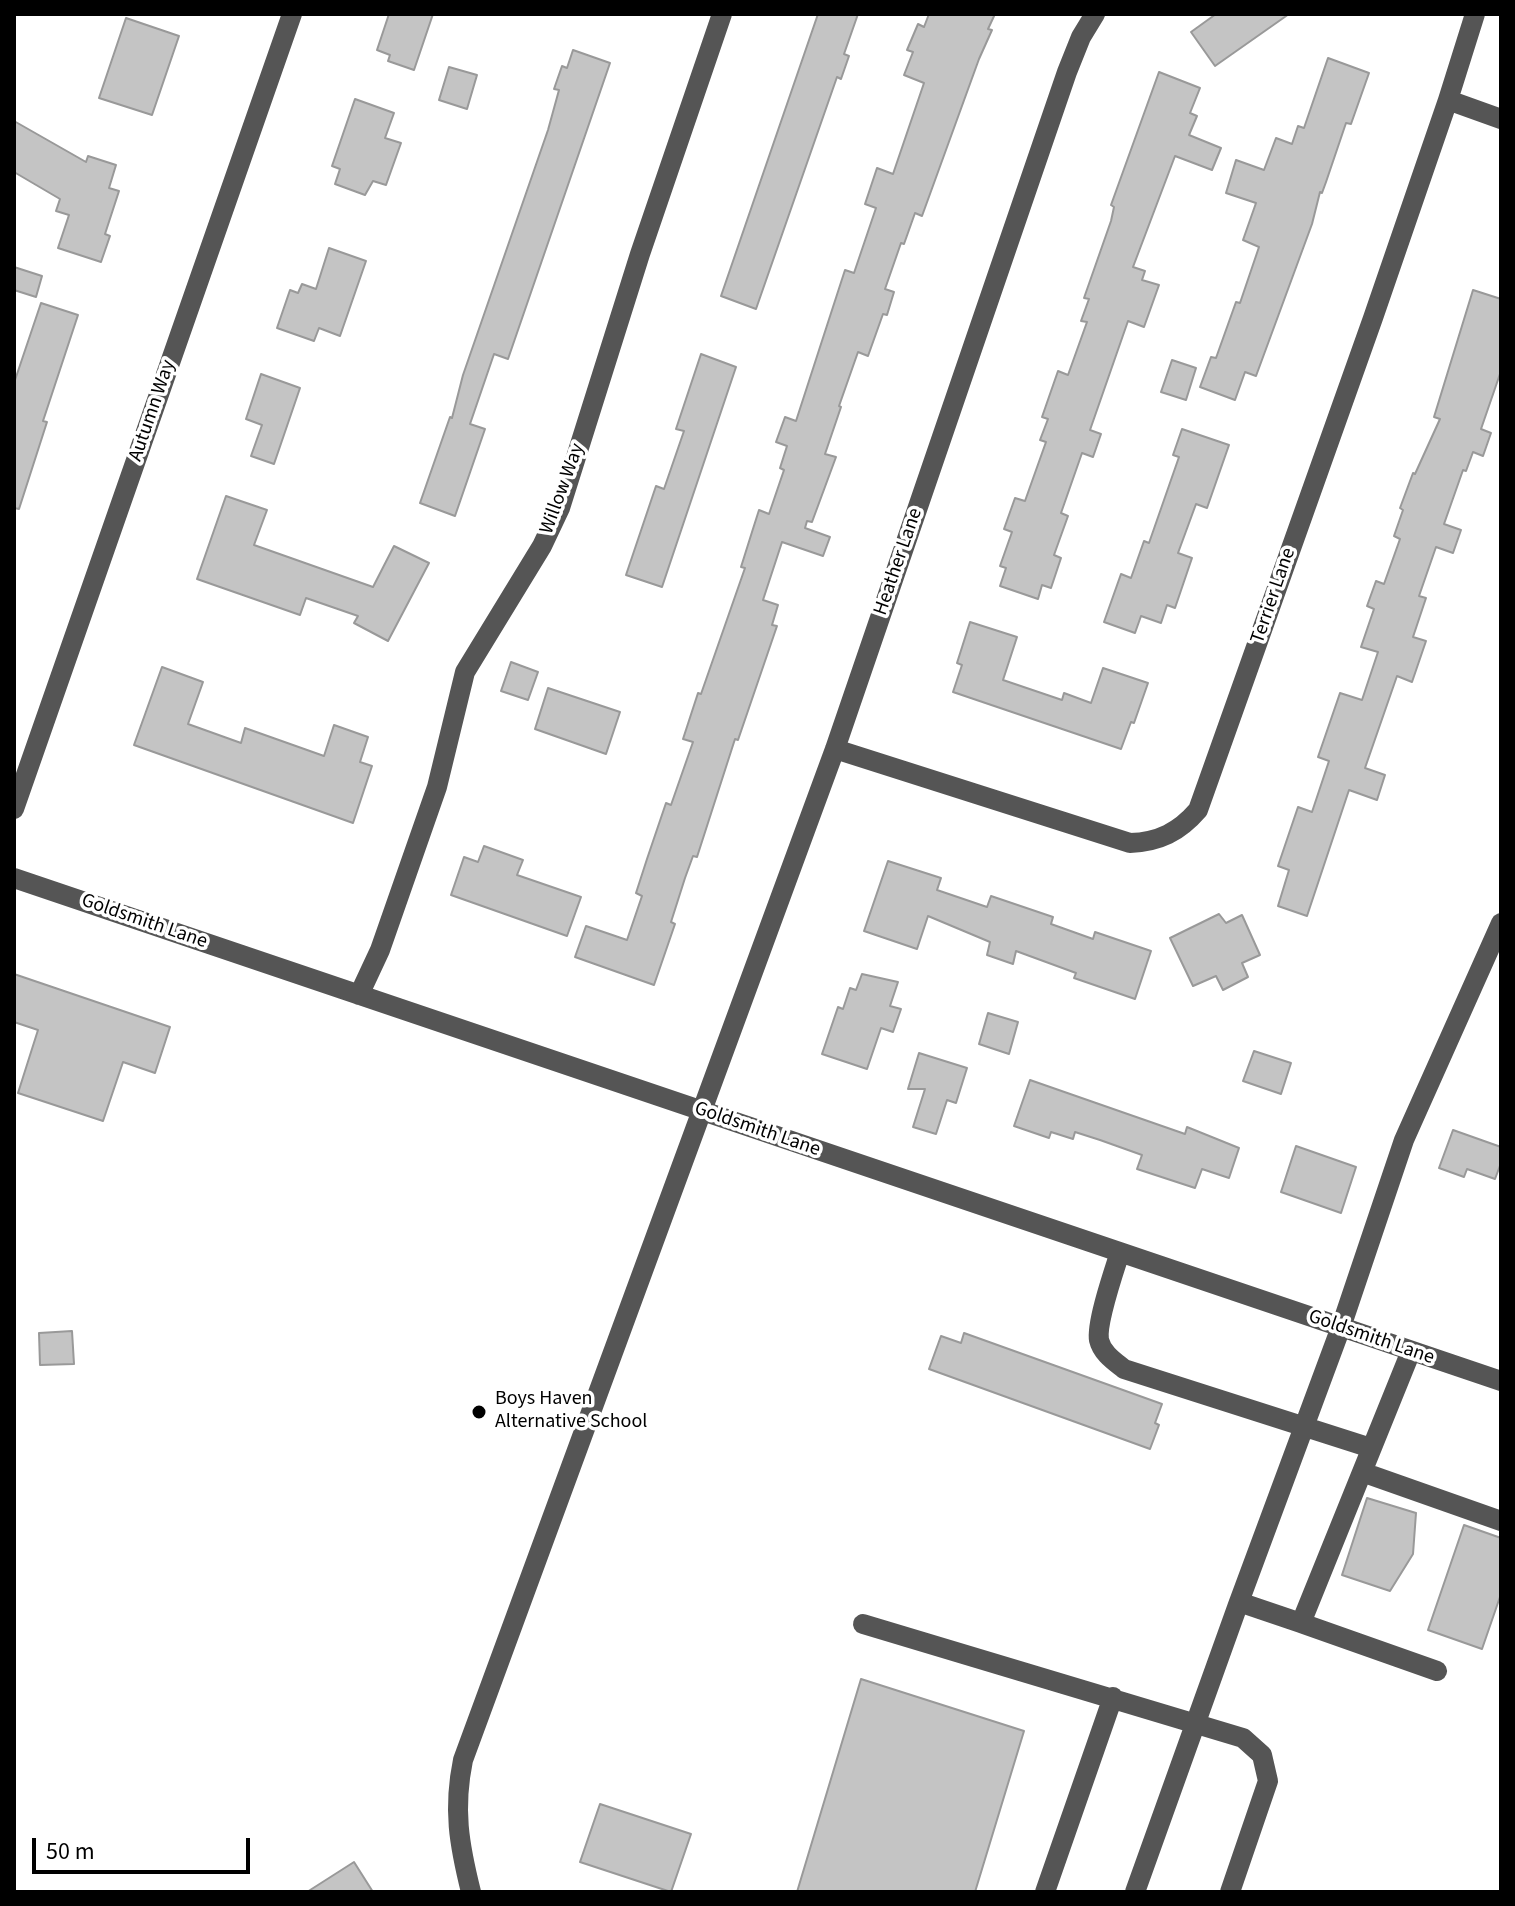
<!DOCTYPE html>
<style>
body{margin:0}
#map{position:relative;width:1515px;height:1906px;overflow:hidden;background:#fff;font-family:"Source Sans 3",sans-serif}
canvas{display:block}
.frame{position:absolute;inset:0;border:16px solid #000;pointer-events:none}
.scale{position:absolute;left:32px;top:1838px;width:218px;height:36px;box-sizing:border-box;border:4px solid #000;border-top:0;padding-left:10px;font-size:24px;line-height:28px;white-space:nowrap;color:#000;-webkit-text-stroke:6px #fff;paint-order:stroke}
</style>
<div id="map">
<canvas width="1515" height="1906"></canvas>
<div class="frame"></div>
<div class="scale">50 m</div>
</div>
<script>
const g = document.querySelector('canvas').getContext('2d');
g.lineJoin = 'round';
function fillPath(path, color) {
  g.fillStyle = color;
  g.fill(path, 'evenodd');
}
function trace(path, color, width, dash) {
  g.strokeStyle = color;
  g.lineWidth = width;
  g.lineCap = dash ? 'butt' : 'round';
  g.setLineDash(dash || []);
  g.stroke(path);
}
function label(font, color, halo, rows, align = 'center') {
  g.font = font + ' "Source Sans 3",sans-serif';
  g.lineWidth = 7;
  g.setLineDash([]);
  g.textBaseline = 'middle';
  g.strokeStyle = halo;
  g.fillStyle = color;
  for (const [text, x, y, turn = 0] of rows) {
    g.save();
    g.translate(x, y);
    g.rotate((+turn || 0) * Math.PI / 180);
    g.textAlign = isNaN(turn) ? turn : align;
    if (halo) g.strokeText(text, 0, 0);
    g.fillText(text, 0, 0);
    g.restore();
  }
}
const building = new Path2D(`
 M389,14H433L414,70L388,61L390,55L377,50Z
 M818,14H858L844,54L849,56L841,79L837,77L756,309L721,296Z
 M929,14H995L988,29L992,30L979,59L922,216L915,213L904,244L901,243L885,289L894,292L887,315L883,314L868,356L858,352L839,406L841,407L825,454L836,457L812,522L807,521L805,528L830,537L823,556L782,542L763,600L778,605L772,625L777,626L738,740L735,739L697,857L693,856L685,878L671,922L675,924L654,985L575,957L586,926L627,940L642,896L636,893L647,859L666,803L671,805L693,742L683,739L698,693L701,694L745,568L741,567L752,532L759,510L769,514L784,470L780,468L787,446L776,442L785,417L796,421L845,270L854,273L876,208L865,204L877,168L893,174L924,83L904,75L913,52L907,50L918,24L924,27Z
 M1216,14H1289L1215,66L1191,32Z
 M126,18L179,36L152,115L99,98Z
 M573,50L610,63L508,359L494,354L470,424L485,429L455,516L420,503L450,417L452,418L463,375L548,130L559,90L554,89L562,66L567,68Z
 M1328,58L1369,73L1351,124L1346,123L1326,182L1322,193L1320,192L1312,224L1256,376L1245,372L1235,400L1200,387L1211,357L1216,358L1236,302L1240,303L1259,247L1243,240L1256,203L1226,193L1236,160L1264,170L1276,138L1292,144L1298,126L1304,128Z
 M449,67L477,75L467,109L439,100Z
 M1159,72L1200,88L1190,113L1197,116L1189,135L1221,148L1212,170L1175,156L1133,267L1145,271L1142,280L1159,285L1144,327L1128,321L1090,430L1101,434L1093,457L1082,453L1061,513L1068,516L1054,555L1061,558L1051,588L1042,585L1038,599L1000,586L1006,568L1000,566L1012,532L1004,529L1015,498L1025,501L1046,442L1040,440L1048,419L1042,417L1058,371L1068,375L1087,322L1081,321L1089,299L1084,298L1111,221L1114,207L1111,205Z
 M355,99L394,113L385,138L401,143L386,185L373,181L365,195L335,184L340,169L332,166Z
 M14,121L86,162L88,156L116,165L109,188L119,191L105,234L110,236L101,262L58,248L69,215L56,211L60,199L14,172Z
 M329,248L366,261L340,336L319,328L314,341L277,328L290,290L298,293L302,284L316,289Z
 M14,267L42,276L36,297L14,290Z
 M1473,290L1501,299V371L1481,429L1491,433L1483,456L1473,452L1466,471L1463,470L1444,524L1461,530L1453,553L1436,547L1419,596L1426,598L1413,637L1426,641L1412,682L1397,676L1365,768L1385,775L1377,800L1349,790L1307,916L1278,906L1289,870L1278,866L1298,807L1312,812L1329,761L1318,757L1340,693L1362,700L1378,652L1361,647L1374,609L1367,606L1376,581L1384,584L1400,539L1394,536L1403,510L1400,508L1413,473L1415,474L1440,419L1434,417Z
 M41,303L78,315L43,421L47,422L19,509L14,508V383Z
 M701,354L736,367L662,587L626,575L656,486L664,489L684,431L676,429Z
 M1172,360L1196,368L1186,400L1161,392Z
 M261,374L300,388L274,464L251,456L262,425L246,419Z
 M1182,429L1229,445L1207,508L1196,504L1178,553L1192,558L1175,608L1167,605L1161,623L1141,616L1135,633L1104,622L1121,574L1131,578L1144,541L1149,543L1179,457L1173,455Z
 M226,496L267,510L254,545L373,587L394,546L429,563L388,641L354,623L358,616L306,598L300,615L197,579Z
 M970,622L1017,637L1003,680L1062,700L1064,693L1091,703L1103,668L1148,683L1134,723L1131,722L1121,749L953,692L962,665L957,663Z
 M511,662L538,672L528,700L501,691Z
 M162,667L203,682L188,724L241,743L245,728L324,756L334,725L368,737L360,762L372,766L353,823L134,745Z
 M548,688L620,712L606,754L535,729Z
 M484,846L523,860L517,875L581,897L567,936L451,895L464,857L478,862Z
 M888,861L941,878L937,890L987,907L991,896L1053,917L1051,924L1093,939L1095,932L1151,951L1135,999L1074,978L1076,973L1016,951L1013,964L987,955L990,942L928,916L917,949L864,931Z
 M1219,914L1226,923L1242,915L1260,955L1242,963L1248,977L1223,990L1216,976L1193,986L1170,938Z
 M14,974L170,1027L155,1073L123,1062L103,1121L18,1093L38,1030L14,1022Z
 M862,974L898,982L890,1006L901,1009L893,1032L881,1028L867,1069L822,1054L838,1007L843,1009L850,988L856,990Z
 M988,1013L1018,1022L1009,1054L979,1044Z
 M1254,1051L1291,1063L1281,1094L1243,1081Z
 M919,1053L967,1068L956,1103L947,1100L936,1134L913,1127L925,1089H908Z
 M1030,1080L1185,1134L1187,1127L1239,1148L1229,1178L1202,1169L1195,1188L1137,1169L1142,1155L1100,1140L1075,1132L1073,1139L1051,1132L1049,1138L1014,1126Z
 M1453,1130L1501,1147V1163L1495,1179L1467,1169L1464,1177L1439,1168Z
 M1296,1146L1356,1167L1341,1213L1281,1192Z
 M72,1331L74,1364L40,1365L39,1333Z
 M964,1333L1162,1404L1155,1423L1159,1425L1150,1449L929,1369L941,1336L961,1343Z
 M1367,1498L1416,1513L1413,1554L1390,1591L1342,1575Z
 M1464,1525L1501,1538V1594L1482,1649L1428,1630Z
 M861,1679L1024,1731L975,1892H797Z
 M600,1804L691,1834L671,1892L580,1862Z
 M354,1862L373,1892H307Z`);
fillPath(building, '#c4c4c4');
trace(building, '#999', 2);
trace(new Path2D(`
 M1448,100L1501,119
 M835,749L1130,843C1159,842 1179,832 1198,810L1373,318L1448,100L1475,14
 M14,809L292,14
 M14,878L1501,1381
 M359,995L380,950L437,787L465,672L542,546L560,508L640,254L722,14
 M1120,1252C1114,1271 1096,1323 1099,1340C1102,1353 1114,1361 1124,1369L1371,1448
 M1411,1351L1301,1623L1437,1671
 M1362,1472L1501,1521
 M1301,1623L1239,1602L1341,1327L1404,1140L1501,923
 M863,1624L1243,1738L1262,1755L1268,1781L1230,1892
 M471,1892C459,1844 453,1809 463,1760L835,749L1067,72L1081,37L1095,14
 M1045,1892L1113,1697
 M1135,1892L1239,1602`), '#555', 20);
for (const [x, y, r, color] of [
 [479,1412,8,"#000"]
]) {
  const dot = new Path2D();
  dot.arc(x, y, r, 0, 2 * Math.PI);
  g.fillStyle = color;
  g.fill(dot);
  trace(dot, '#fff', 3);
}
label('20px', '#000', '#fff', [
 ["Autumn Way",153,411,-71],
 ["Willow Way",563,489,-70],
 ["Heather Lane",899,562,-71],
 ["Terrier Lane",1274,596,-71],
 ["Goldsmith Lane",144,922,19],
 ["Goldsmith Lane",757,1130,19],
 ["Goldsmith Lane",1371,1338,19]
]);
label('20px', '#000', '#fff', [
 ["Boys Haven",495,1400],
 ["Alternative School",495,1423]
], 'left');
</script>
